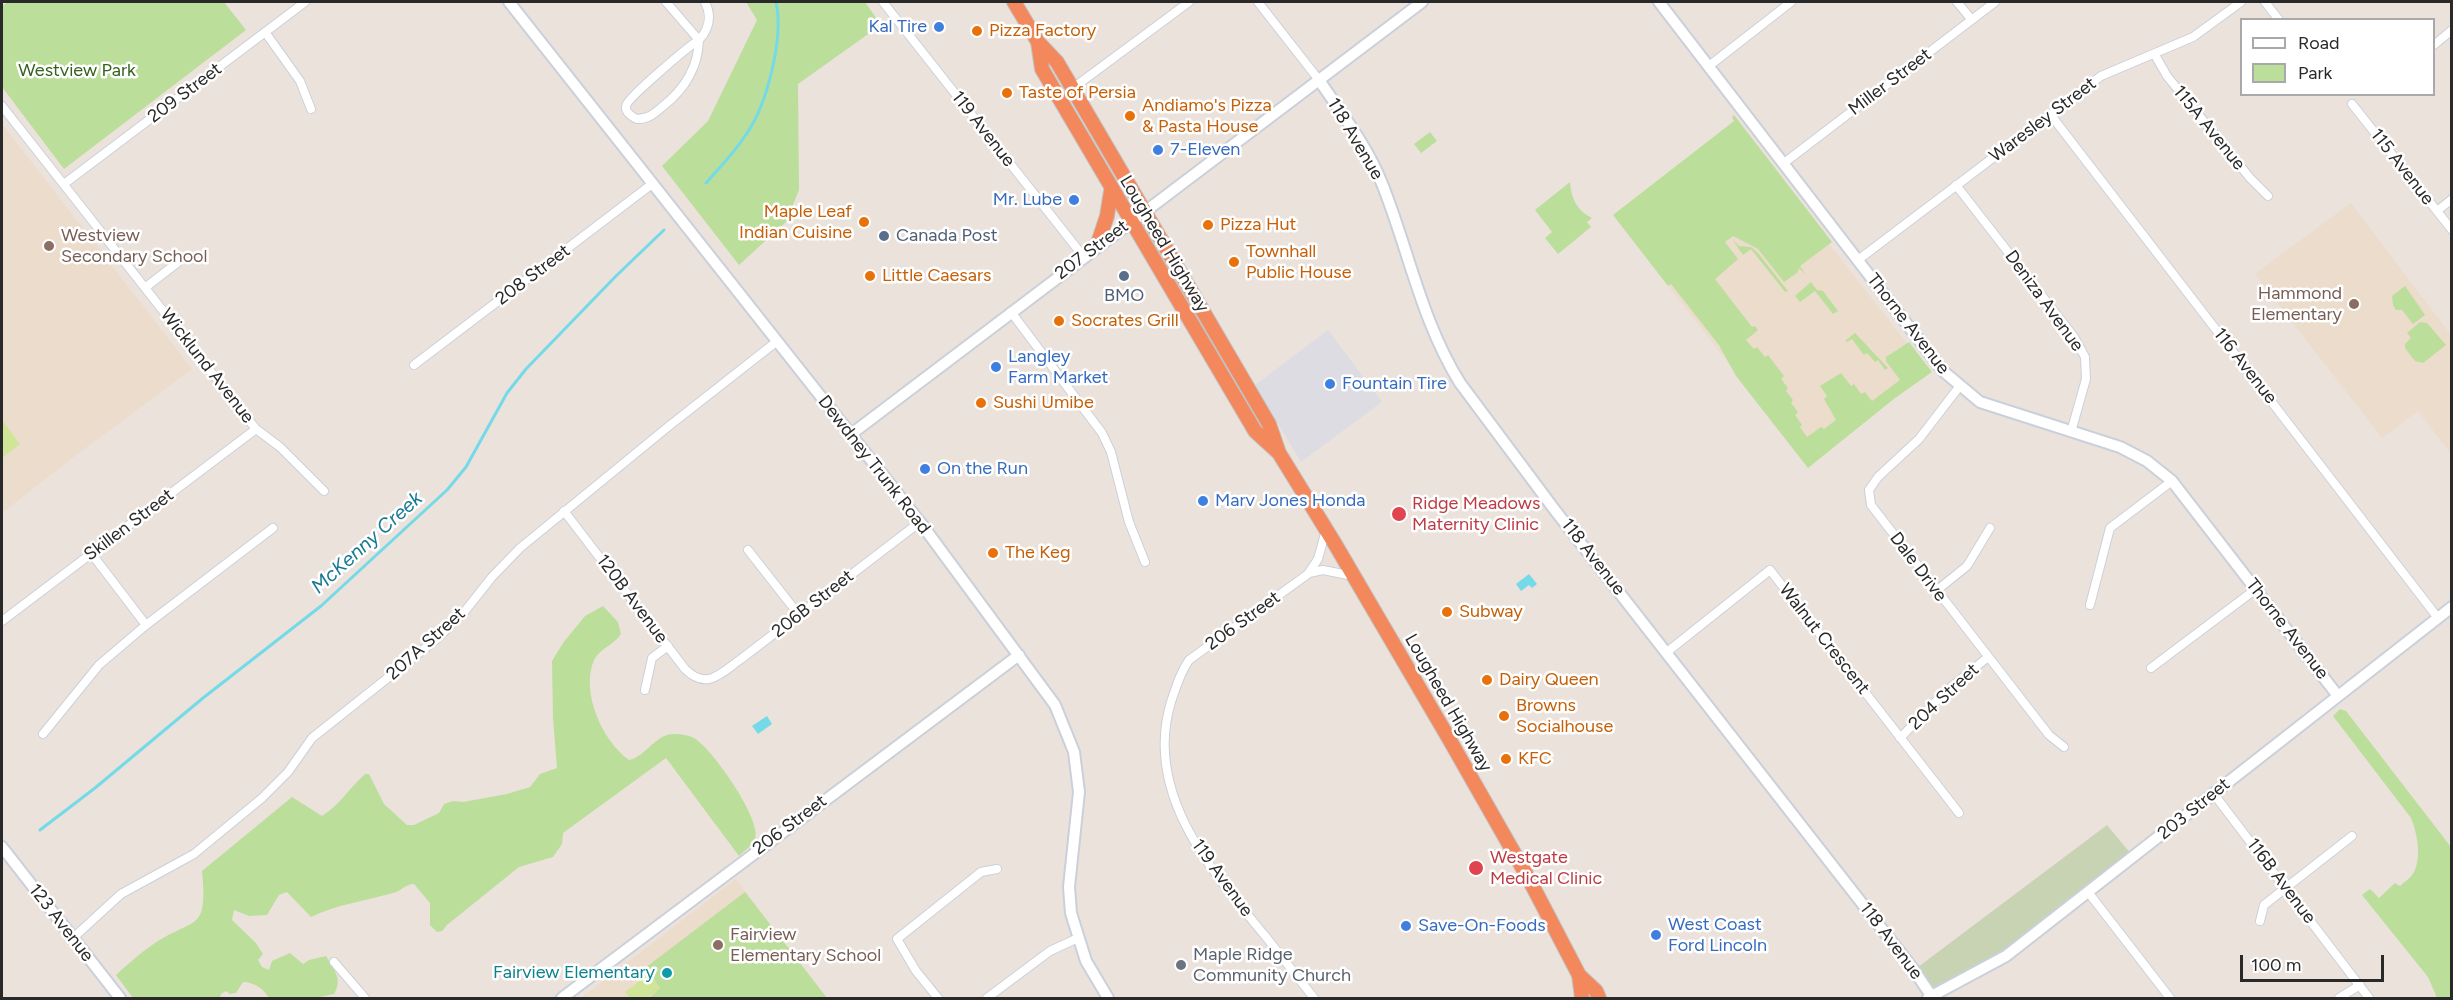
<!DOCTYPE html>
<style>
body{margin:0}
#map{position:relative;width:2453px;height:1000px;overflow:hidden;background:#ebe2dc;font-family:Figtree,sans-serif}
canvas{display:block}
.frame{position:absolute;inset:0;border:3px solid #292929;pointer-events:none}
.legend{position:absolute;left:2240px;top:18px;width:195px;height:78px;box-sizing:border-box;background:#fff;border:2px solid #a9a9a9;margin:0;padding:8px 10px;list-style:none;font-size:18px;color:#292929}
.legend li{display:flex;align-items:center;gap:12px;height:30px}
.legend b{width:30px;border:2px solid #a9a9a9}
.scale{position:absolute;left:2240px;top:955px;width:144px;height:27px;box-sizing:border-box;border:3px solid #292929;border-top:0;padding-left:8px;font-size:18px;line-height:21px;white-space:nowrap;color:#292929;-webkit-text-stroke:4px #fff;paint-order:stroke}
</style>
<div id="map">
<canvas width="2453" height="1000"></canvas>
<div class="frame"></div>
<ul class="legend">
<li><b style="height:8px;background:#fff"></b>Road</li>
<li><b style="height:16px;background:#bcde9b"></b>Park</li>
</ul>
<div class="scale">100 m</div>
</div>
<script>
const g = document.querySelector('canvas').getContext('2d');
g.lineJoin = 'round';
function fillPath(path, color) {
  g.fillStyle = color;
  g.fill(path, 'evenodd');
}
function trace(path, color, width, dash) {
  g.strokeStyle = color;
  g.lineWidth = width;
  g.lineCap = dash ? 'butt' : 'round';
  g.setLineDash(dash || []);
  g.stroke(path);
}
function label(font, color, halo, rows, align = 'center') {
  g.font = font + ' Figtree,sans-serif';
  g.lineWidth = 5;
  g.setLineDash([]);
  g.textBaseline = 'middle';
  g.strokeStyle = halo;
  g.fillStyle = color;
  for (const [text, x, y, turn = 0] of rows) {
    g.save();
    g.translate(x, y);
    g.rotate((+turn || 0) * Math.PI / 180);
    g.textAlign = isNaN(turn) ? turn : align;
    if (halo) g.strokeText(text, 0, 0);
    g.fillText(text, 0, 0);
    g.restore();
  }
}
fillPath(new Path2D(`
 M1328,330L1382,402L1301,462L1255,385Z`), '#dddce3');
fillPath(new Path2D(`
 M2,124L192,369L76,455L2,513Z
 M1789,193L1928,370L1807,464L1613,215Z
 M2351,203L2451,335V454L2418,411L2382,438L2255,274Z
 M736,879L827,998H581Z`), '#ebdccc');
fillPath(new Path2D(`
 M8,2H224L246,30L64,169L2,87V6Z
 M746,2H865L881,25L798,84L799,190L786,222L739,265L662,166L708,121L757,20Z
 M1734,115L1832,242L1800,266L1805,274L1799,268L1798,272L1784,282L1758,249L1733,236L1725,242L1738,259L1715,279L1752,327L1755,326L1758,330L1746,340L1754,349L1757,347L1765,357L1768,355L1784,376L1781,379L1788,388L1786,391L1793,400L1791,403L1798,412L1795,415L1802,425L1800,427L1807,437L1821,427L1824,429L1836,420L1824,399L1827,396L1820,386L1841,373L1851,386L1854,384L1861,394L1865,392L1872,401L1900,380L1886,361V357L1909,342L1932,372L1895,398L1808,468L1736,376L1719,345L1671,284L1668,286L1613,215L1734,121L1732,117Z
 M1430,132L1437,141L1421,153L1414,144Z
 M1570,182C1571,198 1577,211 1592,218L1587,222L1591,227L1558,254L1545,238L1552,232L1535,210Z
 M1732,239L1739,246L1751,247L1758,253L1788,291L1785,292L1751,249L1743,255Z
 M1811,282L1817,290L1823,291L1838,311L1833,314L1815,291L1800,302L1795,296Z
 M2405,286L2425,315L2413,324L2402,310H2396L2393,305L2392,296Z
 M2420,322L2427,323L2446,345L2423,363L2415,361L2405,348V344L2411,338L2407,333Z
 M1855,333L1888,368L1885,370L1878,360L1875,362L1867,353L1864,355L1852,339L1847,342L1845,341Z
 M603,606L618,622L621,634C614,645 600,648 594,660C580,692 603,742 629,760C647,756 656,732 676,734C681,734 690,736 694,738C711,747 763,821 755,839C753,845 744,851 739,856L666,758L563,833L562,844L553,857L519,867L447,925L442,931L437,932L430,925V903L414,884C405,884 402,891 393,893C365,901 338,904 311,917L287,892L279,895L267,915L249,916L234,910L232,920L256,943L263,954L258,960L262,967L269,970L272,961L290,953L303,964L309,960L326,956C334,970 343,979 334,994L315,998H269C264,989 254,982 243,982L236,993L230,994L226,991L221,994L220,998H133L116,975C127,965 139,954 152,945C195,916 208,934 202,871L292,797L322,816C339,806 350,787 365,774H369L384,804L407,825H414L439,813L444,804L453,801L463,802L507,794L530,787L540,774L557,768L553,718L552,661L563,643L585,616Z
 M2340,709L2346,711L2451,847V998H2437L2428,977L2362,895L2370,889L2379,898L2395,883L2400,886C2404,882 2412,877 2414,872C2422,856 2417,833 2411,818L2333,716Z
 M745,892L827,998H649L660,988L645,968Z`), '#bcde9b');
fillPath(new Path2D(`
 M2107,825L2132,855L2006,956L1932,997L1914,970Z`), '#c8d3b4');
fillPath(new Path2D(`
 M2,420L20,444L2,458Z
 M649,974L660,988L647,998H630L625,992Z`), '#d0e597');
fillPath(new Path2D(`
 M1529,574L1537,584L1532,588L1529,585L1521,591L1516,584Z
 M767,716L772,724L758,734L752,726Z`), '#74dae7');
trace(new Path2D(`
 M706,183C719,168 734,153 745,136C767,106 784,38 776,2
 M40,830L95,788L203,698L321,606L447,490L466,467L507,393L526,369L616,276L664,230`), '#74dae7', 3);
const street = new Path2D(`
 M666,2L699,40C698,69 684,90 662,107C654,114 648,119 637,119C632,117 625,112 626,106C627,98 690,45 699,40C710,28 712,16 705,2
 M883,2L1083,256
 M1258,2L1319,80
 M1957,2L1972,20
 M2265,2L2279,20
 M265,32L300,81L311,109
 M2434,45L2452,30
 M2155,55L2167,76L2250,178L2268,196
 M1709,66L1791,2
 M1073,88L1189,2
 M2352,104L2452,230
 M2,106L256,429L280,447L324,491
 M2050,114L2438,618
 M1784,163L1995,2
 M64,184L305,2
 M1956,185L2074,337L2085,357L2086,379L2071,432
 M2437,211L2452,199
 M1858,260L2101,76L2193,37L2241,2
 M146,287L177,263
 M1011,312L1102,433L1111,452L1129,522L1145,562
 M414,365L652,184
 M1959,387L1919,439L1878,477L1869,490L1871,505L2049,735L2064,747
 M564,511L685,669C707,691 721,673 741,659L920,522
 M748,550L799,615
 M91,553L146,625
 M1309,573L1323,570L1353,576
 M1936,591L1967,566L1990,528
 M2090,605L2110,528L2172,481
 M2,621L256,429
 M1667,652L1770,570L1959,813
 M2151,668L2256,589
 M645,690L652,658L668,646
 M43,734L99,665L146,625L273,528
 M1900,738L1945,692L1988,657
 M2213,793L2369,998
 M2088,892L2170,998
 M2260,921L2264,905L2352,836
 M73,938L121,894L194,854L262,798L288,772L312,738L438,638L465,611L492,577L520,548L669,426L776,342
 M334,962L365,998
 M938,998L916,971L897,939L981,872L997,869
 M987,998L1050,951L1078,938
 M1314,998C1298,978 1282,957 1266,937C1212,872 1143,793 1171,702C1176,687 1180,673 1189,660L1308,574L1318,559L1326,530
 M2339,998L2360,985`);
const secondary = new Path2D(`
 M509,2L920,522L1055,705L1074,752L1079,792L1069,887L1071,913L1086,961L1108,998
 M1659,2L1943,371L1980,402L2120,447L2147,461L2172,481L2338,696
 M1319,80C1342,114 1368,147 1383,186C1409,252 1422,322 1460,383L1554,509L1914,970L1932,997
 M850,435L1422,2
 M2,847L120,998
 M562,998L1019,655
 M1928,998L2006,956L2452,607`);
const highway = new Path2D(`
 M1014,2L1038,42L1057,62L1269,424L1279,453L1335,544L1448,737L1530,881L1579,975L1596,991L1599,998
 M1038,42L1042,69L1255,431L1278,452
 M1097,246L1107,216L1111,191
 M1579,975L1582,998`);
trace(street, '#cad0da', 10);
trace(secondary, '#cad0da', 14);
trace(highway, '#c3c3c3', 16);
trace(street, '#fff', 8);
trace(secondary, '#fff', 10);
trace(highway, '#f4885d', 14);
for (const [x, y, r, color] of [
 [939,27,6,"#3f7fe0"],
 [977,31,6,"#e8710a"],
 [1007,93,6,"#e8710a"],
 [1130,116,6,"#e8710a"],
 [1158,150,6,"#3f7fe0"],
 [1074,200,6,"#3f7fe0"],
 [864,222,6,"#e8710a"],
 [1208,225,6,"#e8710a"],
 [884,236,6,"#5c6f8a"],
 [49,246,6,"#8d6e63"],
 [1234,262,6,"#e8710a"],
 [870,276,6,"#e8710a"],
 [1124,276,6,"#5c6f8a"],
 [2354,304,6,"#8d6e63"],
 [1059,321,6,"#e8710a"],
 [996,367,6,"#3f7fe0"],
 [1330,384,6,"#3f7fe0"],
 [981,403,6,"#e8710a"],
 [925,469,6,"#3f7fe0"],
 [1203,501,6,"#3f7fe0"],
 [1399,514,8,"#e0444e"],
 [993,553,6,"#e8710a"],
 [1447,612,6,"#e8710a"],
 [1487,680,6,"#e8710a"],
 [1504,716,6,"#e8710a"],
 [1506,759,6,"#e8710a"],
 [1476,868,8,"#e0444e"],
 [1406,926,6,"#3f7fe0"],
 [1656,935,6,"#3f7fe0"],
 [718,945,6,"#8d6e63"],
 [1181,965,6,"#6b7280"],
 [667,973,6,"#0f9aa8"]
]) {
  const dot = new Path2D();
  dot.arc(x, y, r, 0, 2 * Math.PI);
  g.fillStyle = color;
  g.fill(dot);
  trace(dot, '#fff', 2);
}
label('18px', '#366cbe', '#fff', [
 ["Kal Tire",927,27,"right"],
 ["7-Eleven",1170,150],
 ["Mr. Lube",1062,200,"right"],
 ["Langley",1008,357],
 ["Farm Market",1008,378],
 ["Fountain Tire",1342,384],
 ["On the Run",937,469],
 ["Marv Jones Honda",1215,501],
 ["West Coast",1668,925],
 ["Ford Lincoln",1668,946],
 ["Save-On-Foods",1418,926]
], 'left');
label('18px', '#c56008', '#fff', [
 ["Pizza Factory",989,31],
 ["Taste of Persia",1019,93],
 ["Andiamo's Pizza",1142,106],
 ["& Pasta House",1142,127],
 ["Maple Leaf",852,212,"right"],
 ["Indian Cuisine",852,233,"right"],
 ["Pizza Hut",1220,225],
 ["Townhall",1246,252],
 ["Public House",1246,273],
 ["Little Caesars",882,276],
 ["Socrates Grill",1071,321],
 ["Sushi Umibe",993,403],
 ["The Keg",1005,553],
 ["Subway",1459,612],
 ["Dairy Queen",1499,680],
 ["Browns",1516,706],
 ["Socialhouse",1516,727],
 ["KFC",1518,759]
], 'left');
label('18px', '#36611e', '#fff', [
 ["Westview Park",77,71]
]);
label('18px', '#292929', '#fff', [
 ["Miller Street",1890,82,-37],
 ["209 Street",185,93,-37],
 ["Waresley Street",2043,120,-37],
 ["115A Avenue",2209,128,51],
 ["119 Avenue",983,129,52],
 ["118 Avenue",1355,139,59],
 ["115 Avenue",2402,167,52],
 ["Lougheed Highway",1164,244,59],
 ["207 Street",1092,250,-37],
 ["208 Street",533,275,-37],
 ["Deniza Avenue",2044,301,54],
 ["Thorne Avenue",1908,324,52],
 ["Wicklund Avenue",207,366,52],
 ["116 Avenue",2245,366,52],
 ["Dewdney Trunk Road",874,465,52],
 ["Skillen Street",129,525,-37],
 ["118 Avenue",1593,557,52],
 ["Dale Drive",1918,567,53],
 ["120B Avenue",632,599,53],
 ["206B Street",813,604,-38],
 ["206 Street",1243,621,-36],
 ["Thorne Avenue",2287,629,52],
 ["Walnut Crescent",1824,639,52],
 ["207A Street",426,644,-42],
 ["204 Street",1944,697,-43],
 ["Lougheed Highway",1448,703,60],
 ["203 Street",2194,809,-39],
 ["206 Street",790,825,-37],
 ["119 Avenue",1222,878,54],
 ["116B Avenue",2281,881,53],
 ["123 Avenue",61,923,52],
 ["118 Avenue",1891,941,53]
]);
label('18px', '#785e54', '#fff', [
 ["Westview",61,236],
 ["Secondary School",61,257],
 ["Hammond",2342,294,"right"],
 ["Elementary",2342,315,"right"],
 ["Fairview",730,935],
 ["Elementary School",730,956]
], 'left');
label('18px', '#4e5e75', '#fff', [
 ["Canada Post",896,236],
 ["BMO",1124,296,"center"]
], 'left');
label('18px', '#be3a42', '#fff', [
 ["Ridge Meadows",1412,504],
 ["Maternity Clinic",1412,525],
 ["Westgate",1490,858],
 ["Medical Clinic",1490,879]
], 'left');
label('18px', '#5b616d', '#fff', [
 ["Maple Ridge",1193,955],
 ["Community Church",1193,976]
], 'left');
label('18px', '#0d838f', '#fff', [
 ["Fairview Elementary",655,973]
], 'right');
label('italic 20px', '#157991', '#fff', [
 ["McKenny Creek",367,543,-42]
]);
</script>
